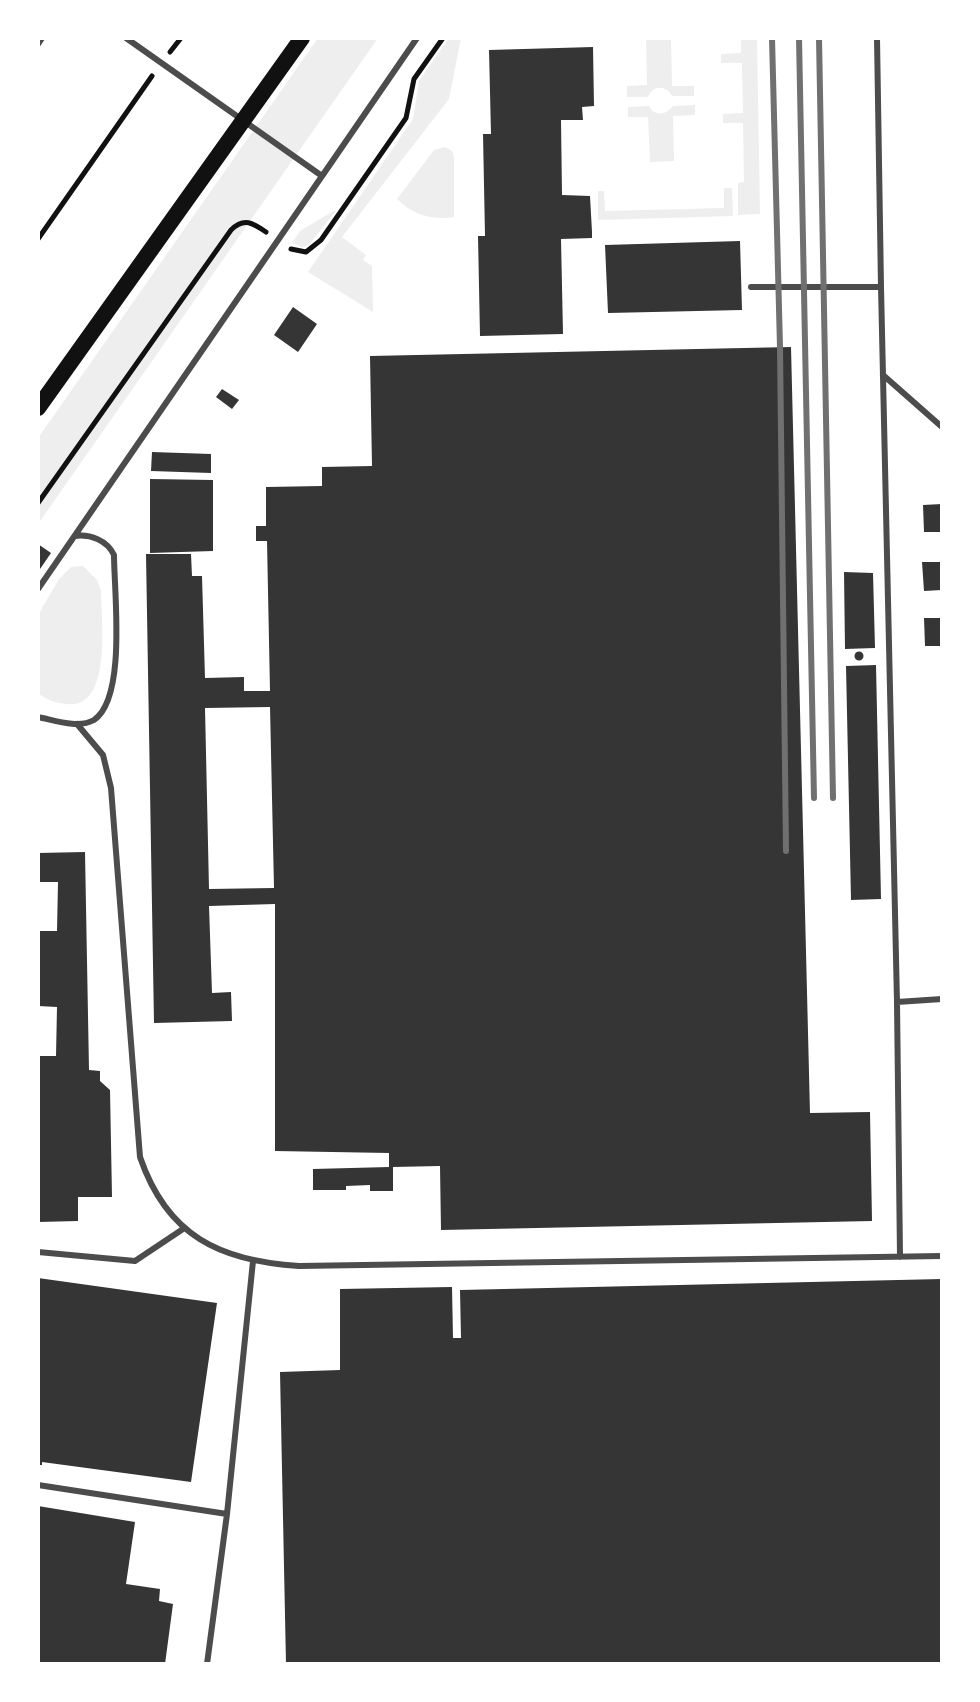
<!DOCTYPE html>
<style>
body{margin:0}
#map{position:relative;width:980px;height:1702px;overflow:hidden;background:#fff;font-family:Georgia,serif}
canvas{display:block}
.frame{position:absolute;inset:0;border:40px solid #fff;pointer-events:none}
</style>
<div id="map">
<canvas width="980" height="1702"></canvas>
<div class="frame"></div>
</div>
<script>
const g = document.querySelector('canvas').getContext('2d');
g.lineJoin = 'round';
function fillPath(path, color) {
  g.fillStyle = color;
  g.fill(path, 'evenodd');
}
function trace(path, color, width, dash) {
  g.strokeStyle = color;
  g.lineWidth = width;
  g.lineCap = dash ? 'butt' : 'round';
  g.setLineDash(dash || []);
  g.stroke(path);
}
fillPath(new Path2D(`
 M318,38H378L38,524V438Z
 M449,38H461L449,99L342,237L366,255L363,260L372,266L373,312L308,272L413,119L419,81Z
 M646,38H671L672,86H694V96H672C666,85 653,85 648,97H627V86L647,85Z
 M741,38H757L760,214L738,215V183L744,182L743,123H723V114L743,113L742,63H721V54L741,53Z
 M695,105V115L673,116L674,161L650,162L648,117H628V107L649,106C655,117 666,115 673,106Z
 M445,147L452,151L454,157V217C432,221 412,214 397,199L434,150Z
 M724,188H732L733,216L598,220V191H604L605,211L724,208Z
 M337,209L309,245L302,247L292,243L300,231Z
 M83,566L97,580L101,591C101,618 113,709 67,704C55,703 47,700 38,693V615L59,579L71,567Z`), '#eee');
fillPath(new Path2D(`
 M593,47L594,106L582,107L583,120H561L562,195L590,196L592,232V238L561,239L563,334L480,336L478,236H485L483,134H491L489,50Z
 M740,241L742,310L608,313L605,245Z
 M293,307L317,324L298,352L274,335Z
 M791,347L810,1113L870,1112L872,1221L441,1230L440,1166L393,1167V1191H370V1185L346,1186V1190H313V1169L389,1167V1153L275,1151V904L209,906L212,993L231,992L232,1021L154,1023L146,554H191L192,576H202L205,678L244,677V691H270L267,541H256V526H266V487L322,486V467L372,466L370,356ZM270,707L274,888L209,889L205,708Z
 M222,389L239,400L232,409L216,397Z
 M152,452L211,454V473L151,471Z
 M150,479L213,480V551L150,553Z
 M942,504V532H924L923,505Z
 M38,544L51,553L38,572Z
 M922,562H942V590L924,591Z
 M844,572L873,573L875,648L845,649Z
 M924,618H942V646H925Z
 M854.5 656a4.5 4.5 0 1 1 9 0a4.5 4.5 0 1 1-9 0Z
 M876,665L881,899L851,900L846,666Z
 M85,852L89,1070L100,1071V1081L110,1090L112,1197H78V1221L38,1222V1056H56L57,1007L38,1006V931H57L58,882H38V853Z
 M38,1278L217,1303L191,1482L42,1462V1465H38Z
 M942,1279V1664H286L280,1372L340,1370V1289L452,1287L453,1338H461L460,1290Z
 M38,1506L135,1522L126,1584L160,1589L159,1601L173,1604L165,1664H38Z`), '#353535');
trace(new Path2D(`
 M170,52L181,38
 M38,239L152,76
 M291,249L306,252L321,240L406,118L414,79L443,38
 M38,503L231,230C244,217 253,223 266,232`), '#111', 5);
trace(new Path2D(`
 M126,38L322,176
 M38,44L42,38
 M751,287H881L877,38
 M881,287L897,1002
 M883,375L942,427
 M38,589L417,38
 M38,717C54,720 78,729 94,720C127,698 114,591 114,555C107,540 90,534 75,536
 M77,724L103,755L111,788L140,1157C167,1236 220,1261 299,1266L942,1256
 M38,1252L135,1261L183,1229
 M900,1257L897,1002L942,999
 M38,1485L227,1514
 M207,1664L227,1514L253,1261`), '#4c4c4c', 6);
trace(new Path2D(`
 M38,408L302,38`), '#111', 16);
trace(new Path2D(`
 M772,38L780,347L786,851
 M799,38L814,798
 M819,38L833,798`), '#707070', 6);
</script>
